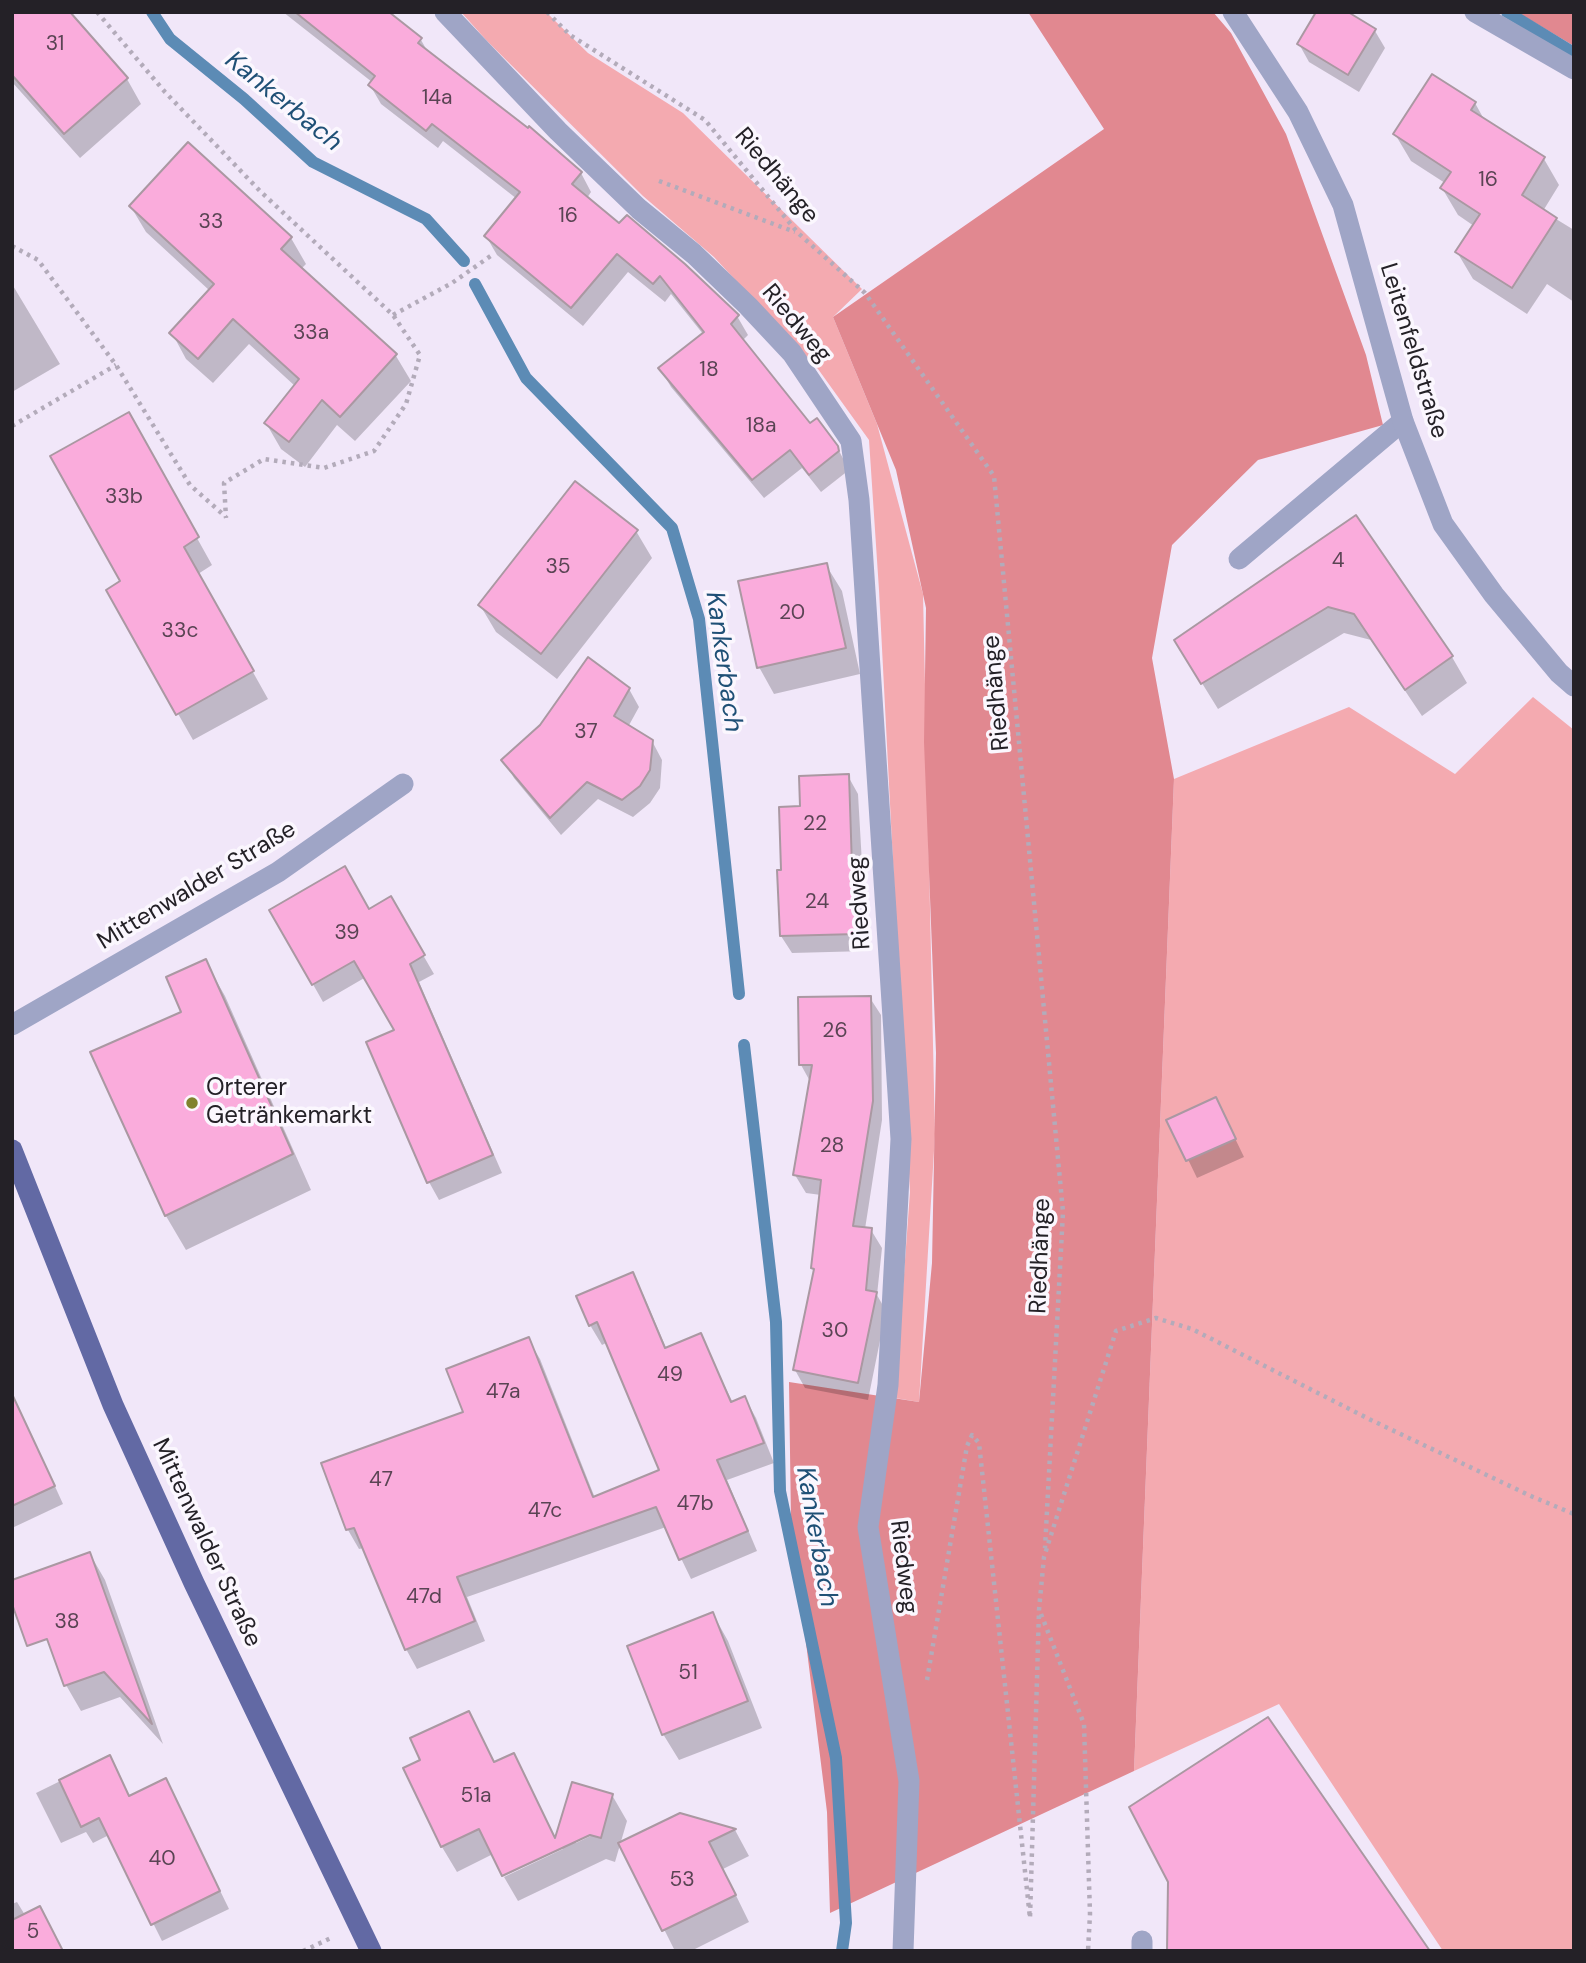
<!DOCTYPE html>
<meta charset="utf-8">
<style>
body{margin:0}
#map{position:relative;width:1586px;height:1963px;overflow:hidden;background:#f1e7f9;font-family:"DM Sans",sans-serif}
canvas{display:block}
.frame{position:absolute;inset:0;border:14px solid #242127;pointer-events:none}
</style>
<div id="map">
<canvas width="1586" height="1963"></canvas>
<div class="frame"></div>
</div>
<script>
const g = document.querySelector('canvas').getContext('2d');
g.lineJoin = 'round';
function fillPath(path, color) {
  g.fillStyle = color;
  g.fill(path, 'evenodd');
}
function trace(path, color, width, dash) {
  g.strokeStyle = color;
  g.lineWidth = width;
  g.lineCap = dash ? 'butt' : 'round';
  g.setLineDash(dash || []);
  g.stroke(path);
}
function label(font, color, halo, rows, align = 'center') {
  g.font = font + ' "DM Sans",sans-serif';
  g.lineWidth = 7;
  g.setLineDash([]);
  g.textBaseline = 'middle';
  g.strokeStyle = halo;
  g.fillStyle = color;
  for (const [text, x, y, turn = 0] of rows) {
    g.save();
    g.translate(x, y);
    g.rotate((+turn || 0) * Math.PI / 180);
    g.textAlign = isNaN(turn) ? turn : align;
    if (halo) g.strokeText(text, 0, 0);
    g.fillText(text, 0, 0);
    g.restore();
  }
}
fillPath(new Path2D(`
 M461,12H546L588,53L683,113L862,289L833,317L877,424L923,594L935,1134L919,1402L895,1398L910,1192L879,590L869,440L818,369L714,257L643,196L487,41Z
 M1533,697L1574,730V1951H1443L1279,1704L1134,1771L1174,779L1349,707L1455,774Z`), '#f4aab0');
fillPath(new Path2D(`
 M1028,12H1213L1231,33L1286,134L1366,355L1383,425L1258,460L1172,545L1152,658L1174,779L1134,1771L830,1913L827,1812L791,1522L789,1382L919,1402L932,1263L936,1053L924,742L926,608L896,470L833,317L1104,129Z
 M1517,12H1574V46Z`), '#e18890');
fillPath(new Path2D(`
 M12,12L127,79L141,104L80,158L12,82Z
 M283,12H386L421,40L429,54L581,173L591,192L587,198L737,316L748,335L742,341L810,426L837,447L849,470L821,492L802,468L764,498L671,387L660,368L703,334L671,294L665,302L628,272L583,326L497,255L486,236L517,199L443,141L438,148L381,104L370,85L372,82Z
 M1375,31L1385,48L1359,92L1309,62L1299,44Z
 M1433,76L1475,103L1485,121L1544,159L1559,185L1543,211L1574,230V302L1547,284L1527,314L1473,279L1457,252L1474,226L1458,215L1442,188L1445,183L1411,161L1395,134Z
 M131,207L291,238L306,264L301,269L396,356L411,381L355,441L337,425L305,467L281,449L266,423L295,386L249,344L213,383L186,359L172,333L210,291L146,232Z
 M12,284L60,364L12,392Z
 M143,441L212,565L198,574L268,699L193,740L108,591L122,581Z
 M1355,517L1452,657L1467,683L1422,716L1371,640L1344,633L1218,709L1192,667Z
 M636,531L652,558L557,679L496,632L480,605Z
 M826,565L842,591L860,674L774,694L759,667Z
 M629,689L639,707L628,727L652,741L662,760L660,788L650,803L633,817L598,799L561,835L514,778L504,760Z
 M848,776L858,794L867,951L792,953L781,936L782,872L802,807Z
 M390,898L434,974L419,982L502,1173L439,1200L429,1182L368,1043L396,1030L366,977L323,1002L271,910L368,911Z
 M205,961L225,996L311,1190L186,1250L166,1216L93,1053L183,1012Z
 M870,998L881,1015L882,1120L865,1229L871,1230L882,1248L877,1295L886,1311L868,1400L805,1388L795,1370L815,1272L813,1268L821,1195L806,1193L795,1175L811,1083L801,1065Z
 M1216,1099L1244,1157L1197,1178L1169,1120Z
 M632,1275L643,1294L667,1350L700,1335L733,1403L745,1398L756,1418L774,1463L727,1480L757,1551L691,1579L666,1527L467,1597L485,1641L417,1669L406,1649L364,1548L359,1549L348,1530L324,1464L465,1414L528,1339L540,1359L595,1498L662,1471L608,1342L602,1345L590,1325Z
 M12,1406L16,1407L27,1425L63,1504L12,1528Z
 M90,1554L105,1580L163,1744L120,1697L81,1711L66,1685Z
 M713,1614L728,1641L762,1728L679,1760L663,1734Z
 M469,1713L495,1764L514,1755L556,1839L612,1795L627,1821L615,1862L606,1859L518,1901L504,1877L563,1849V1846L493,1854L457,1872L442,1847L405,1768L423,1761ZM597,1829L599,1832L576,1843V1839Z
 M109,1757L130,1798H175L229,1909L162,1941L109,1835L93,1843L86,1832L61,1843L36,1793Z
 M680,1815L735,1830L749,1856L723,1869L749,1922L691,1951H675L621,1844Z
 M17,1902L25,1915L12,1951V1904Z`), '#0003');
trace(new Path2D(`
 M152,12L170,39L244,99L313,162L426,219L464,261
 M1507,12L1574,53
 M475,284L526,378L672,528L699,619L739,994
 M744,1045L776,1322L780,1491L836,1758L846,1923L842,1951`), '#5c8bb5', 12);
const building = new Path2D(`
 M12,12H70L128,78L64,134L12,75Z
 M295,12H389L422,38L418,43L528,128L529,126L582,172L572,184L619,223L627,215L685,264L739,315L731,324L810,423L817,418L838,446L839,451L809,475L790,450L752,480L658,368L704,332L660,276L653,284L617,254L571,308L484,236L520,192L432,124L426,131L368,85L375,76Z
 M1316,12H1348L1376,29L1348,75L1297,44Z
 M1432,74L1476,102L1471,110L1545,157L1522,195L1557,218L1512,288L1455,252L1480,214L1440,188L1451,172L1393,134Z
 M188,142L292,237L281,249L397,354L340,417L322,400L289,442L264,423L299,379L233,319L198,359L169,333L214,284L129,206Z
 M129,412L199,537L184,547L254,671L176,715L106,590L120,581L50,456Z
 M575,481L638,530L541,654L478,605Z
 M1356,515L1453,656L1405,690L1354,614L1328,607L1201,684L1174,640Z
 M827,563L846,648L757,668L738,581Z
 M588,657L630,688L614,716L653,740L650,770L640,786L622,800L587,782L550,818L501,760L540,725Z
 M849,774L852,867H855L858,934L780,936L777,870H781L779,807L800,806L799,776Z
 M345,866L369,909L391,896L425,955L410,964L493,1155L427,1183L366,1042L394,1030L354,961L312,985L269,910Z
 M206,959L293,1154L165,1216L90,1052L181,1012L166,977Z
 M871,996L873,1101L853,1226L872,1228L866,1290L877,1292L858,1383L793,1370L814,1269L811,1268L821,1180L793,1175L812,1065H799L798,997Z
 M1216,1097L1236,1139L1186,1161L1166,1120Z
 M633,1272L665,1348L701,1333L731,1402L745,1396L764,1443L717,1460L748,1531L679,1560L656,1507L457,1577L475,1621L405,1650L354,1528L346,1530L321,1463L463,1412L446,1369L529,1337L593,1497L659,1470L597,1322L589,1326L576,1296Z
 M12,1394L55,1486L12,1506Z
 M90,1552L152,1724L104,1672L64,1686L47,1639L27,1646L12,1604V1580Z
 M713,1612L748,1701L662,1735L627,1646Z
 M469,1711L494,1762L514,1753L555,1838L572,1782L613,1794L601,1838L590,1835L502,1876L479,1829L441,1847L403,1768L420,1760L410,1738Z
 M1268,1717L1430,1951H1167L1168,1882L1129,1807Z
 M110,1755L129,1796L166,1778L220,1891L151,1925L99,1818L81,1827L59,1780Z
 M680,1813L736,1829L709,1842L736,1895L662,1931L618,1843Z
 M40,1906L63,1951H12V1920Z`);
fillPath(building, '#faacdc');
trace(building, '#aa98a2', 2);
trace(new Path2D(`
 M97,12L165,92L261,192L393,315L420,355L406,404L374,451L324,468L264,459L224,483L226,518
 M547,12L570,35L705,120L798,233L865,293L994,476L1063,1212L1045,1548
 M659,181L795,232
 M12,246L38,260L116,365L190,485L226,517
 M393,315L452,283L492,255
 M12,426L116,365
 M1041,1614L1084,1724L1090,1914L1088,1951
 M927,1680L967,1446L972,1435L979,1443L1030,1918L1039,1610L1044,1557L1116,1331L1156,1318L1192,1329L1371,1420L1533,1497L1574,1514
 M303,1951L331,1938`), '#b3abba', 4.5, [3.5, 5]);
trace(new Path2D(`
 M1239,559L1403,421
 M1142,1951V1941`), '#9fa5c6', 21);
trace(new Path2D(`
 M445,12L558,131L639,209L694,254L748,306L792,353L851,441L859,500L901,1139L888,1385L868,1527L909,1781L903,1951
 M1233,12L1298,112L1343,205L1403,421L1443,524L1494,595L1559,673L1574,686
 M1475,12L1574,69
 M12,1025L278,872L403,784`), '#9fa5c6', 21);
trace(new Path2D(`
 M12,1150L113,1405L194,1583L371,1951`), '#6269a4', 21);
for (const [x, y, r, color] of [
 [192,1103,7,"#80832d"]
]) {
  const dot = new Path2D();
  dot.arc(x, y, r, 0, 2 * Math.PI);
  g.fillStyle = color;
  g.fill(dot);
  trace(dot, '#fbf7fe', 2.5);
}
label('21px', '#5a4454', null, [
 ["31",55,44],
 ["14a",437,98],
 ["16",1488,180],
 ["16",568,216],
 ["33",211,222],
 ["33a",311,333],
 ["18",709,370],
 ["18a",761,426],
 ["33b",124,497],
 ["4",1338,561],
 ["35",558,567],
 ["20",792,613],
 ["33c",180,631],
 ["37",586,732],
 ["22",815,824],
 ["24",817,902],
 ["39",347,933],
 ["26",835,1031],
 ["28",832,1146],
 ["30",835,1331],
 ["49",670,1375],
 ["47a",503,1392],
 ["47",381,1480],
 ["47b",695,1504],
 ["47c",545,1511],
 ["47d",424,1597],
 ["38",67,1622],
 ["51",688,1673],
 ["51a",476,1796],
 ["40",162,1859],
 ["53",682,1880],
 ["5",33,1932]
]);
label('24px', '#242127', '#fbf7fe', [
 ["Riedhänge",776,176,50],
 ["Riedweg",796,324,50],
 ["Leitenfeldstraße",1413,351,73],
 ["Riedhänge",997,693,-95],
 ["Mittenwalder Straße",197,886,-31],
 ["Riedweg",860,903,-94],
 ["Riedhänge",1041,1256,-88],
 ["Mittenwalder Straße",206,1543,65],
 ["Riedweg",903,1567,83]
]);
label('24px', '#242127', '#fbf7fe', [
 ["Orterer",206,1089],
 ["Getränkemarkt",206,1117]
], 'left');
label('italic 26px', '#1f5076', '#fbf7fe', [
 ["Kankerbach",283,102,39],
 ["Kankerbach",723,662,82],
 ["Kankerbach",816,1537,80]
]);
</script>
